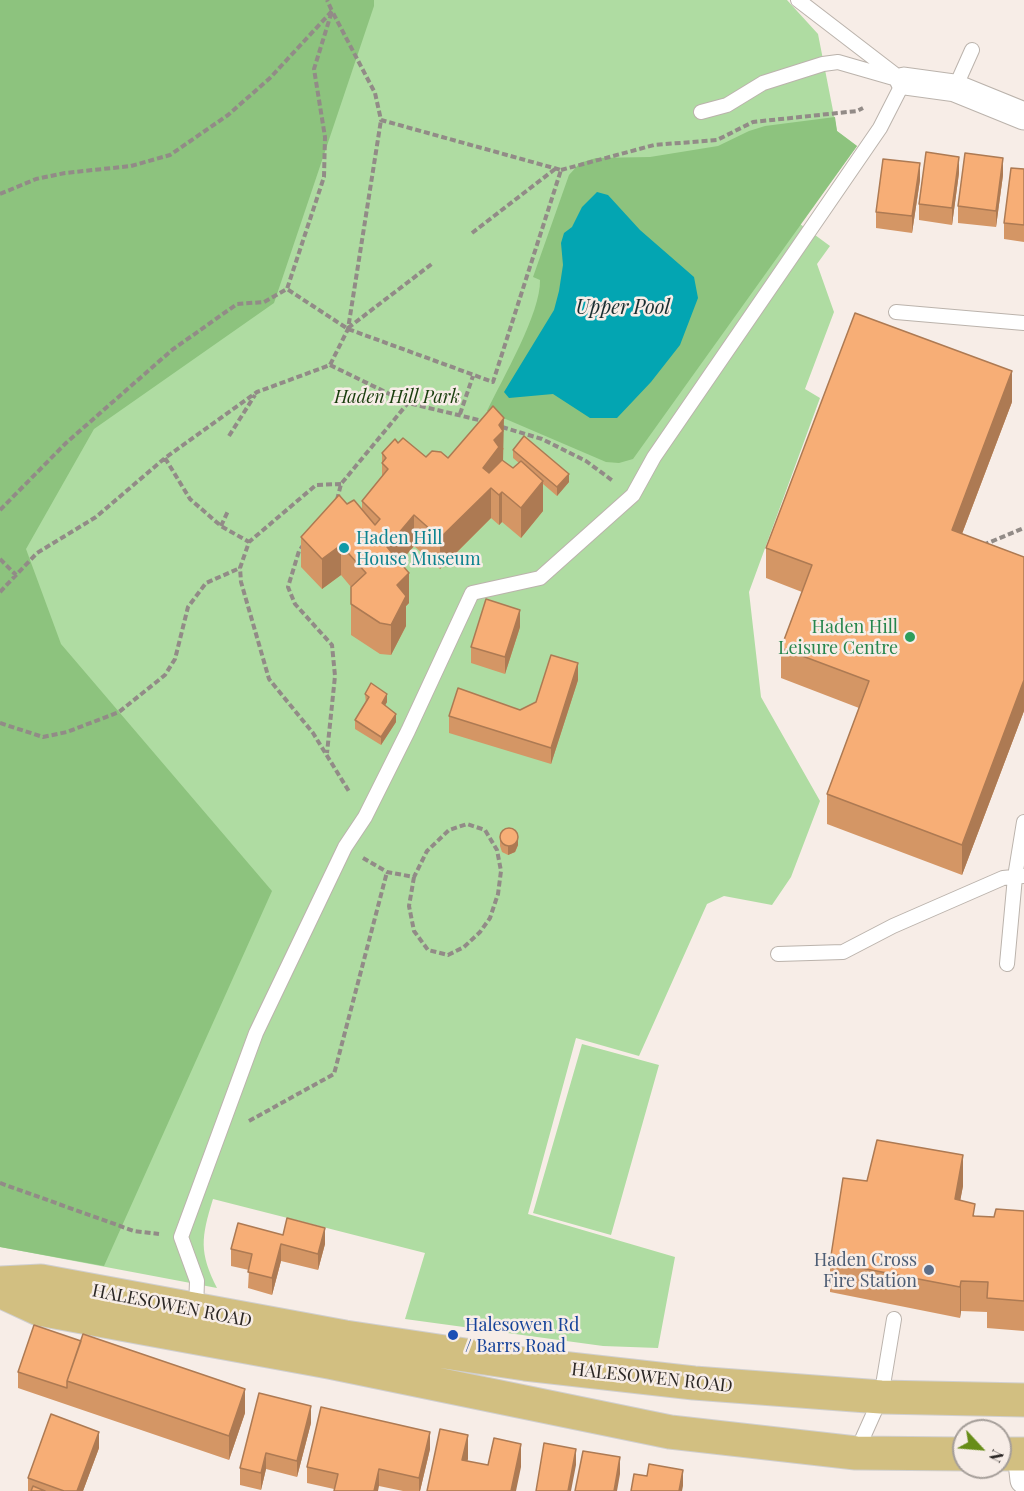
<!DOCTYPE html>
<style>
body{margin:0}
#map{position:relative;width:1024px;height:1491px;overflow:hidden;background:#f7ede7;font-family:"Playfair Display",serif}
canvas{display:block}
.north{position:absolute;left:952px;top:1419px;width:60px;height:60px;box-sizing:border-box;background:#f7ede7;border:2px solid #a59e99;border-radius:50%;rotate:116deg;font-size:16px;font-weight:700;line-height:24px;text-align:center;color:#2b2725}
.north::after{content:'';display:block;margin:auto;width:21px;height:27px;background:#678d18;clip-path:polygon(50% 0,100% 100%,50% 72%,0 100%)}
</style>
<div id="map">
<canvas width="1024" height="1491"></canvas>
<div class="north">N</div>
</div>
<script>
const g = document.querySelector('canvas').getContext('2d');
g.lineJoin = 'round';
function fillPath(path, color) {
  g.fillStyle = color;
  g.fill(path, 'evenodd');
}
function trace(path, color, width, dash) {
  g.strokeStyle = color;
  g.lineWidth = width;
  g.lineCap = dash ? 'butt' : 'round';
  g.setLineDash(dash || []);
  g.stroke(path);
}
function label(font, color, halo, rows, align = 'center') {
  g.font = font + ' "Playfair Display",serif';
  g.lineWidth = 5;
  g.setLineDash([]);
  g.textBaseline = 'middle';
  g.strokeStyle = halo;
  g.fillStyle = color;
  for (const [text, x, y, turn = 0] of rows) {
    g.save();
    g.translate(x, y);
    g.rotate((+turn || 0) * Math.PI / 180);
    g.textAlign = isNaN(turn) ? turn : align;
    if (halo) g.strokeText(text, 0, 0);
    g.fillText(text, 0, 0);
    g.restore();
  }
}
fillPath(new Path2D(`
 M0,0H787L818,34L837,131L857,146L800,224L830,246L817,264L834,312L805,389L820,398L749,592L761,697L820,801L791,877L772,905L724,896L707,904L639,1056L576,1038L528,1214L675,1257L658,1348L603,1346L405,1319L425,1253L213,1199C201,1238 199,1252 217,1288L0,1247Z
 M582,1044L659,1065L611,1235L533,1213Z`), '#afdca2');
fillPath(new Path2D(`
 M0,0H374V6L274,303L94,429L26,549L61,644L272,891L104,1266L0,1247Z
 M835,117L837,131L857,146L633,459L619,463L606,462L487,411C502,379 541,313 540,280L533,277L569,175L580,163L596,158L650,157L718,146L749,131L765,126Z`), '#8dc37e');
fillPath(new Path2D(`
 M597,192L608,195L640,230L694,277L698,298L680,345L651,382L617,418H590L553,394L509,398L504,392L554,310L559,291L563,265L561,243L564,233L572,227L582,207Z`), '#03a5b2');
const lane = new Path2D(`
 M798,0L897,76
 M955,88L972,50
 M701,112L727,105L763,83L823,64L838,62L904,81
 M896,312L1024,323
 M778,954L843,952L893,926L1003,878L1024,876
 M1007,964L1015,877L1024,822
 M196,1310L197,1281L181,1237L256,1033L345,847L365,817L408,731L472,593L540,578L633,495L654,457L880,128L904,81
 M856,1453L881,1397L894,1319`);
const street = new Path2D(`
 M904,81L955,88L1024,116
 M1021,1454L1024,1480`);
const primary = new Path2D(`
 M0,1283L41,1281L345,1337L525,1364L694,1383L881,1397L1024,1400
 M0,1291L39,1309L329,1362L670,1432L856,1453L964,1454
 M1000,1454H1024`);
trace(lane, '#bbb3ac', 16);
trace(street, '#bbb3ac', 29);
trace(primary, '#d0cfcf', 35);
trace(new Path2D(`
 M561,170L654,145L717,140L753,122L857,111L863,108
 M0,194L36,179L65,173L131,166L170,155L228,115L270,78L332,11L375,93L381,120L561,170L493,382L348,329L287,289
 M472,233L555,169
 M348,328L433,263
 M330,365L408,403L483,421
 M460,414L473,376
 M502,427L542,439L586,461L613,481
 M229,436L255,395
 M165,458L190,499L221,526L249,542
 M341,484L316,485L249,542L240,568L241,582L269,679L313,733L350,793
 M337,500L341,484L408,403
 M0,510L66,443L172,350L237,304L264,302L287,289L324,177L325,137L314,69L332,11L327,0
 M221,526L228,511
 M304,544L299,551L288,587L295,604L332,645L335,676L327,753
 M983,545L1024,528
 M0,559L16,575
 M0,592L37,553L96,517L165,458L257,392L330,365L348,329L381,120
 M0,723L43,737L67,732L119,712L165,675L175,659L188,607L206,583L240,568
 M363,858L387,872L414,877L427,851L449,830L467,824L485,830L497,850L501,871L498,894L490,918L480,932L464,947L448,955L428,950L414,931L409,906L414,877
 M249,1121L334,1074L387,872
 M0,1183L134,1231L159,1234`), '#928b87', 4, [6, 3]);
trace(lane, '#fff', 14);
trace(street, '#fff', 27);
trace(primary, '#d2bf81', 33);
fillPath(new Path2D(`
 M1024,169V242L1004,239V223Z
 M959,173L952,225L919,220V204Z
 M1003,175L996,227L958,223V206Z
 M920,180L912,233L876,228V212Z
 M1012,402L962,534L1024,557V711L962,875L827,824V794L859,708L781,678V648L802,592L766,578V548Z
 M398,443L426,457L448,458L504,448L503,450V461L513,468L519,463L513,458V450L569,482L557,496L543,484V511L521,538L502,522L499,525L491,518L440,569L414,546L400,562L409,603L406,606V626L391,655L380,654L351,635V587L341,575L322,589L301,567V537L362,510V501L382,476V453Z
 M520,627L505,674L471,663V647Z
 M578,680L551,764L449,733V716L520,710L536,702Z
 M365,694L387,702L385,705L396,722L381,745L355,729V720L366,703Z
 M500,837L518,845L515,852L508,855L502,852L500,846Z
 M867,1181L963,1186L960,1200L975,1216L994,1217L1024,1211V1331L987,1328V1312L961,1311L960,1318L830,1292V1262Z
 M283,1235L325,1244L318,1270L281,1261L272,1295L248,1288L249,1270L231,1266V1249Z
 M18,1372L245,1413L229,1460L18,1388Z
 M311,1423L297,1477L266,1469L261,1490L240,1485V1468Z
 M99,1448L83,1491H28V1478Z
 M430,1449L420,1491H403L379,1486L334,1489L307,1483V1467Z`), '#d49665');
fillPath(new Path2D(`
 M959,157V173L952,225V208Z
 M1003,158V175L996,227V211Z
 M920,163V180L912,233V216Z
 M1012,371V402L952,560V530Z
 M504,418L503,462L491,488V518L440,569V538L494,440L499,425Z
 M569,474V482L557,496V487Z
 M543,481V511L521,538V508Z
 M502,492V522L499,525V495Z
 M414,515V546L387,577V547Z
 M341,545V575L322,589V559Z
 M409,573V603L406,606V626L391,655V625L397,585Z
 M520,610V627L505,674V657Z
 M578,663V680L551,764V748Z
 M1024,680V711L962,875V845Z
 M387,694V702L382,711V703Z
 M396,714V722L381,745V737Z
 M518,837V845L515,852L508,855V846Z
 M963,1155V1186L955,1229V1199Z
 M325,1228V1244L318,1270V1254Z
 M281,1244V1261L272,1295V1278Z
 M961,1281V1311L960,1318V1287Z
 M245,1389V1413L229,1460V1436Z
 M311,1406V1423L297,1477V1461Z
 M99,1432V1448L83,1491H77Z
 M430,1432V1449L420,1491H419V1478Z
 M468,1435V1459L462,1484V1460Z
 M521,1444V1467L516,1491H511Z
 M576,1449V1465L571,1491H568Z
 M266,1453V1469L261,1490V1473Z
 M620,1457V1474L617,1491H614Z
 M379,1469V1486L378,1491H374Z
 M683,1470V1486L682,1491H679Z`), '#ad7a53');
const building = new Path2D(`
 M926,152L959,157L952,208L919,204Z
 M965,153L1003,158L996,211L958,206Z
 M883,159L920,163L912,216L876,212Z
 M1011,168L1024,169V225L1004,223Z
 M855,313L1012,371L952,530L1024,557V680L962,845L827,794L869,681L781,648L812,565L766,548Z
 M493,406L504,418L499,425L503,431L494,440L499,447L483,468L489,473L502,460L513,468L521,461L543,481L521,508L502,492L499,495L491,488L440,538L414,515L387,547L409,573L397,585L406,596L391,625L380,623L351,604V587L366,573L341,545L322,559L301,537L339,495L347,504L354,500L375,525L380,519L362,501L388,469L382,463L386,458L382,453L395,439L398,443L403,438L426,457L432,451L441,452L448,458Z
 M524,436L569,474L557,487L513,450Z
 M486,599L520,610L505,657L471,647Z
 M551,655L578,663L551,748L449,716L458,688L520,710L536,702Z
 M371,683L387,694L382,703L396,714L381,737L355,720L369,697L365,694Z
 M500 837a9 9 0 1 1 18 0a9 9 0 1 1-18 0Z
 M877,1140L963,1155L955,1199L975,1204L973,1216L994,1217L996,1209L1024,1211V1301L987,1298L988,1282L961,1281L960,1287L830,1262L843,1178L867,1181Z
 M287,1218L325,1228L318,1254L281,1244L272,1278L248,1272L252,1254L231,1249L238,1223L283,1235Z
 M34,1325L81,1341L67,1381V1388L18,1372Z
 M83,1334L245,1389L229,1436L67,1381Z
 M259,1393L311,1406L297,1461L266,1453L261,1473L240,1468Z
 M321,1407L430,1432L419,1478L379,1469L374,1491H334L338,1474L307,1467Z
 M51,1414L99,1432L77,1491H64L28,1478Z
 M440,1429L468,1435L462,1460L488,1465L494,1438L521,1444L511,1491H427Z
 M544,1443L576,1449L568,1491H536Z
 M583,1451L620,1457L614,1491H575Z
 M649,1464L683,1470L679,1491H631L634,1474L647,1476Z
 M33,1486L45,1491H31Z`);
fillPath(building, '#f7ae76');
trace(building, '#ad7a53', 1.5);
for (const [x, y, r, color] of [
 [344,548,6,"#0f9aa8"],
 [910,637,6,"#2e9e5b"],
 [929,1270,6,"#5c6f8a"],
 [453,1335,6,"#1a4fb4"]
]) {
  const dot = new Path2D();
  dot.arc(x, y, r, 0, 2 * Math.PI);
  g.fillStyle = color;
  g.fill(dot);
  trace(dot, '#f7ede7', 2);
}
label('italic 18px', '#193d0d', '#f7ede7', [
 ["Haden Hill Park",397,397]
]);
label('18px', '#0d838f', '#f7ede7', [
 ["Haden Hill",356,538],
 ["House Museum",356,559]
], 'left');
label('18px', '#27864d', '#f7ede7', [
 ["Haden Hill",898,627],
 ["Leisure Centre",898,648]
], 'right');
label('18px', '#4e5e75', '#f7ede7', [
 ["Haden Cross",917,1260],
 ["Fire Station",917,1281]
], 'right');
label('18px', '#2b2725', '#f7ede7', [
 ["HALESOWEN ROAD",172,1306,11],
 ["HALESOWEN ROAD",652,1378,6]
]);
label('18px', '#164399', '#f7ede7', [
 ["Halesowen Rd",465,1325],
 ["/ Barrs Road",465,1346]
], 'left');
label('italic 20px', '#182e31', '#f7ede7', [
 ["Upper Pool",623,308]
]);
</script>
